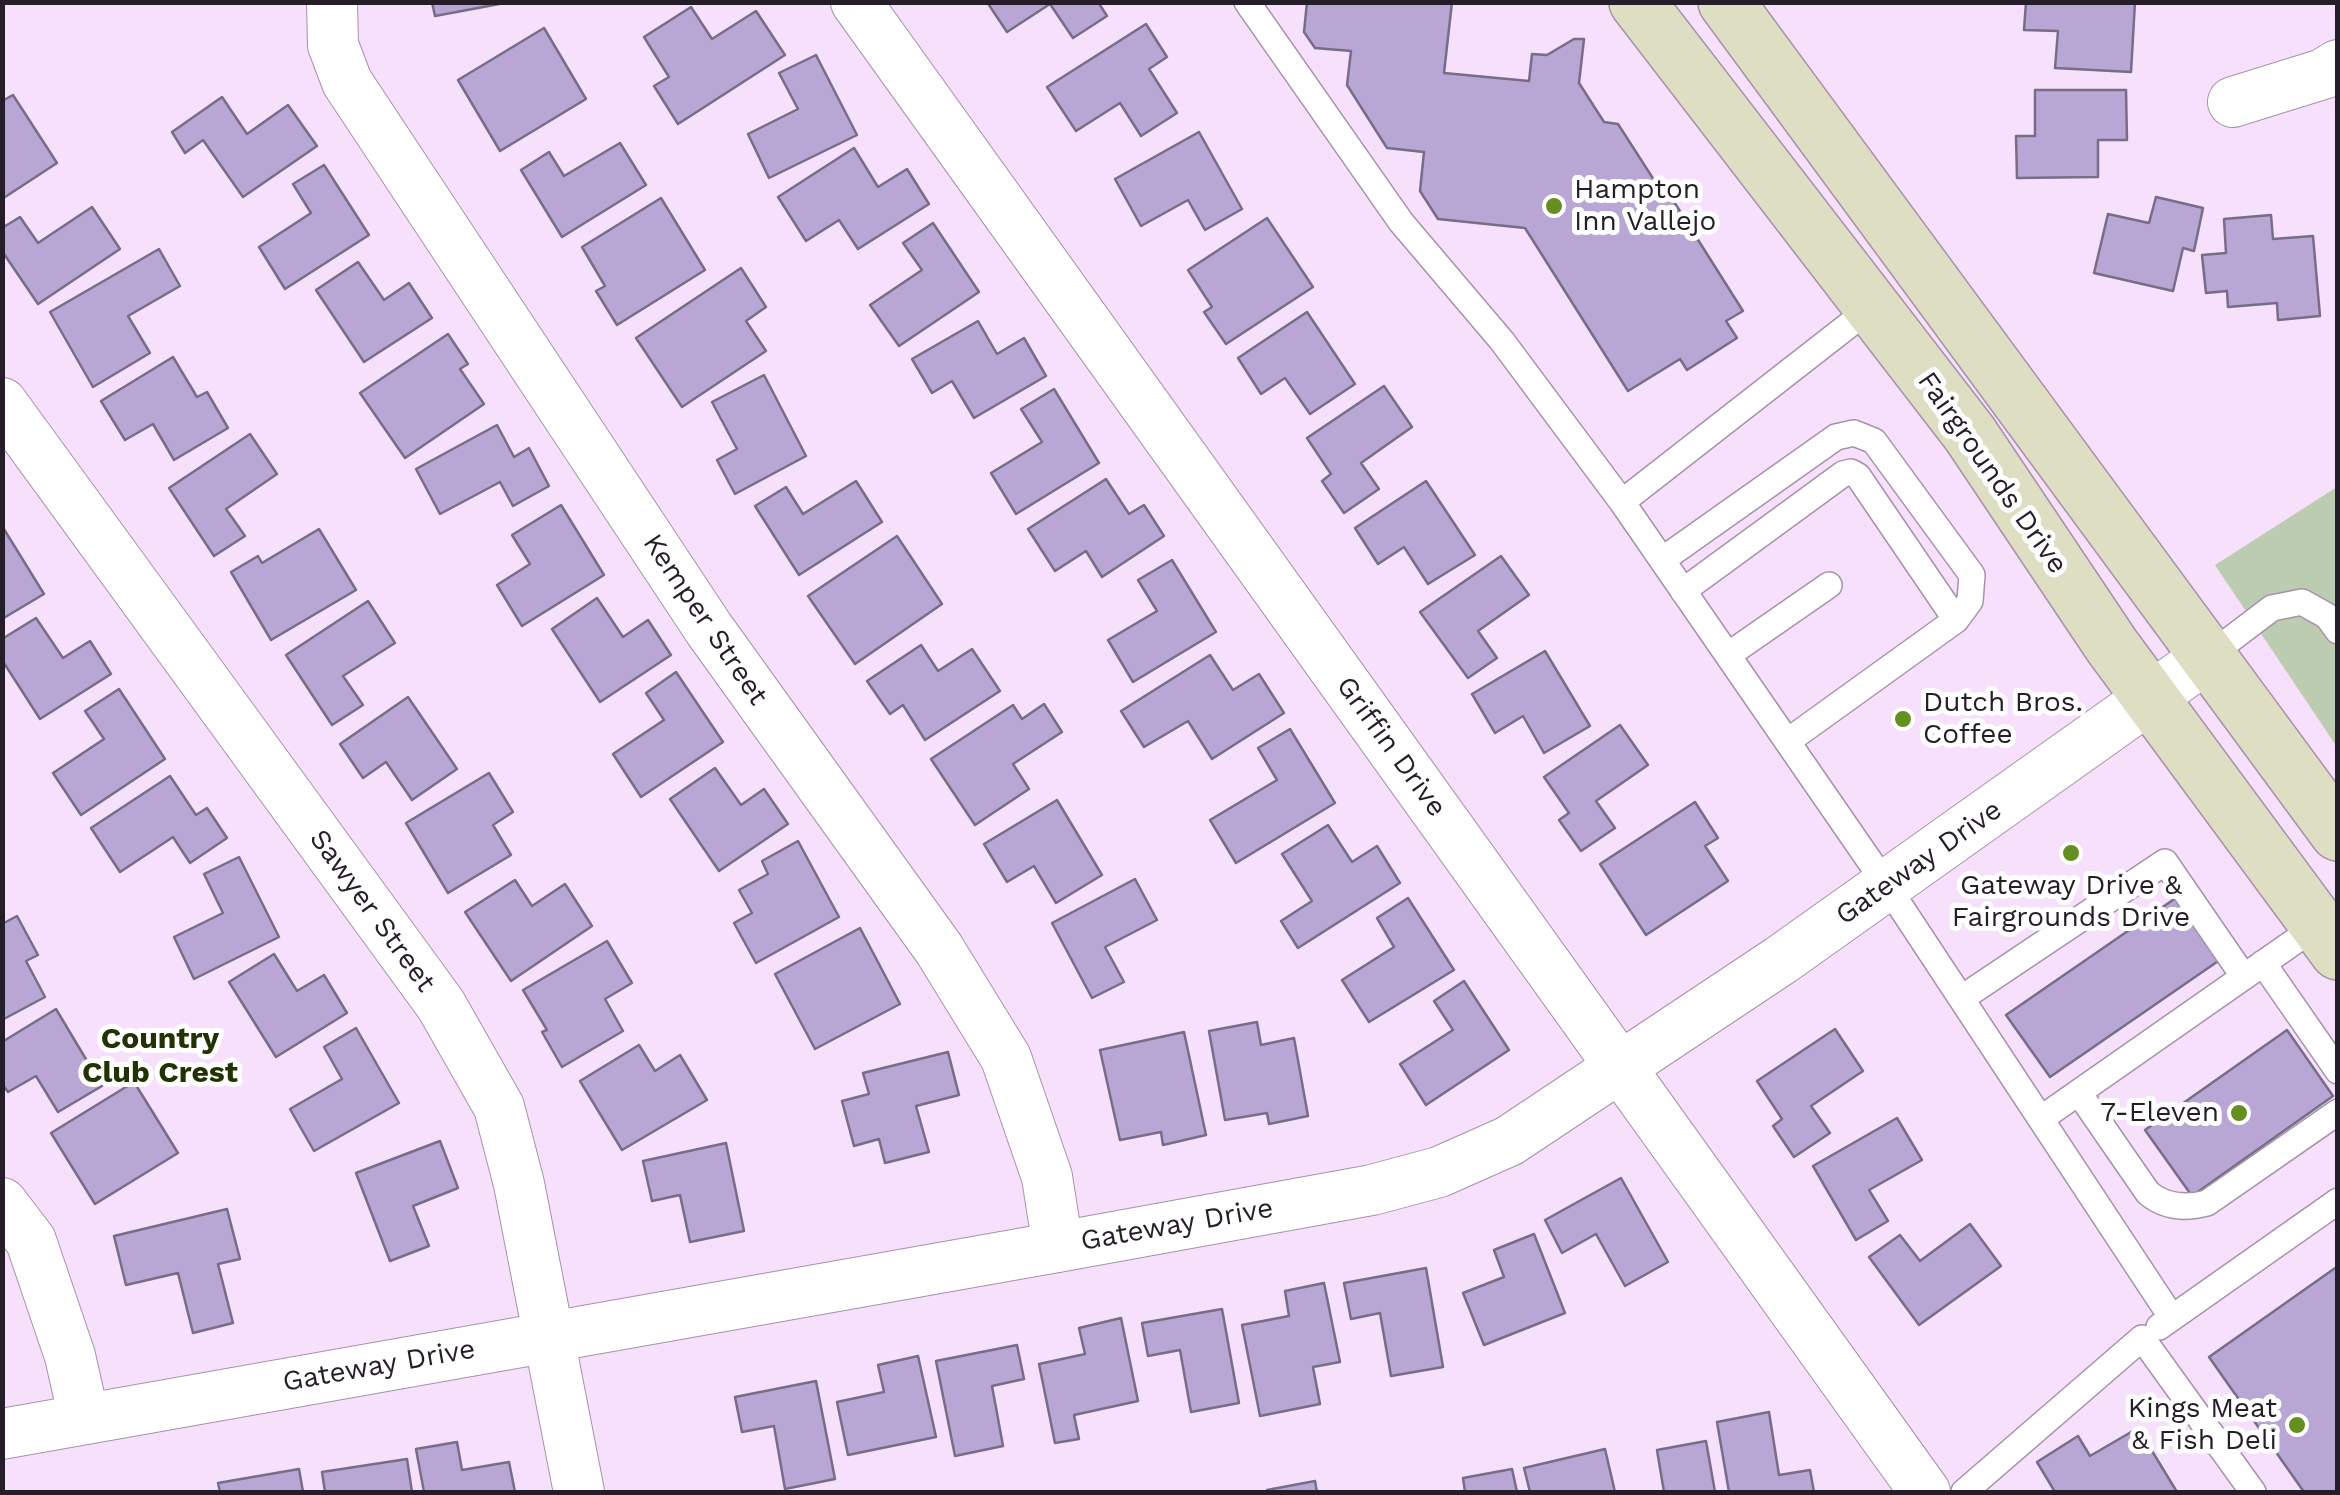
<!DOCTYPE html>
<style>
body{margin:0}
#map{position:relative;width:2340px;height:1495px;overflow:hidden;background:#f6e0fb;font-family:"Work Sans",sans-serif}
canvas{display:block}
.frame{position:absolute;inset:0;border:5px solid #251d27;pointer-events:none}
</style>
<div id="map">
<canvas width="2340" height="1495"></canvas>
<div class="frame"></div>
</div>
<script>
const g = document.querySelector('canvas').getContext('2d');
g.lineJoin = 'round';
function fillPath(path, color) {
  g.fillStyle = color;
  g.fill(path, 'evenodd');
}
function trace(path, color, width, dash) {
  g.strokeStyle = color;
  g.lineWidth = width;
  g.lineCap = dash ? 'butt' : 'round';
  g.setLineDash(dash || []);
  g.stroke(path);
}
function label(font, color, halo, rows, align = 'center') {
  g.font = font + ' "Work Sans",sans-serif';
  g.lineWidth = 10;
  g.setLineDash([]);
  g.textBaseline = 'middle';
  g.strokeStyle = halo;
  g.fillStyle = color;
  for (const [text, x, y, turn = 0] of rows) {
    g.save();
    g.translate(x, y);
    g.rotate((+turn || 0) * Math.PI / 180);
    g.textAlign = isNaN(turn) ? turn : align;
    if (halo) g.strokeText(text, 0, 0);
    g.fillText(text, 0, 0);
    g.restore();
  }
}
fillPath(new Path2D(`
 M2337,487V747L2215,565Z`), '#bbccb0');
const building = new Path2D(`
 M432,2H510L435,16Z
 M987,2H1098L1107,16L1073,38L1050,4L1007,32Z
 M1307,2H1452L1444,73L1529,81L1532,54L1547,55L1574,39H1584L1579,83L1604,122L1618,124L1663,194L1664,186L1743,311L1726,321L1737,338L1687,370L1680,359L1628,391L1525,228L1438,219L1420,191L1424,152L1387,148L1347,85L1351,51L1315,48L1304,32Z
 M2026,2H2135L2131,72L2055,68L2058,31L2024,30Z
 M691,7L712,39L756,11L785,55L678,124L654,86L669,77L644,37Z
 M1146,24L1167,57L1149,69L1177,113L1141,136L1120,103L1076,131L1047,87Z
 M544,28L586,99L500,151L458,80Z
 M816,55L857,135L769,178L748,134L798,109L779,73Z
 M2035,90H2126L2127,140H2098V177L2017,178L2016,136H2035Z
 M13,95L57,163L2,199V101Z
 M222,97L247,134L288,105L317,146L243,197L203,140L185,153L172,132Z
 M1199,132L1242,209L1205,230L1188,200L1141,226L1115,179Z
 M620,143L646,185L562,237L521,170L549,152L564,176Z
 M854,148L878,187L907,169L929,204L858,249L839,220L806,241L778,197Z
 M324,165L369,235L285,289L259,247L311,213L293,184Z
 M2156,197L2203,208L2194,251L2183,248L2173,291L2094,273L2108,214L2149,223Z
 M661,198L705,270L617,325L596,291L605,286L582,247Z
 M92,207L120,249L38,304L2,251V228L20,217L38,243Z
 M2271,215L2273,239L2313,236L2320,316L2278,320L2277,303L2228,307L2227,291L2206,293L2202,255L2226,253L2224,219Z
 M1267,218L1313,287L1226,344L1204,312L1212,307L1188,270Z
 M933,223L979,292L899,346L870,305L922,270L903,243Z
 M159,249L180,286L128,316L150,353L93,387L50,312Z
 M358,262L384,300L409,283L432,318L364,362L316,290Z
 M741,268L766,307L746,321L766,351L682,407L636,338Z
 M1307,312L1355,384L1310,414L1285,378L1261,394L1238,358Z
 M978,321L997,354L1024,338L1046,376L974,418L952,381L932,393L912,359Z
 M448,334L468,364L460,369L484,404L405,458L360,393Z
 M173,357L197,397L207,392L228,428L174,460L153,424L125,440L101,401Z
 M764,375L806,456L735,494L717,460L737,449L712,402Z
 M1384,386L1412,427L1361,463L1379,489L1344,513L1322,481L1331,474L1307,438Z
 M1054,389L1099,463L1016,514L991,473L1042,442L1021,409Z
 M497,425L514,457L529,448L549,486L513,506L500,482L440,514L416,469Z
 M250,434L277,474L226,509L245,536L214,556L169,488Z
 M1106,479L1129,514L1144,505L1164,536L1102,577L1086,551L1055,571L1028,529Z
 M856,481L882,522L799,575L755,506L786,487L803,514Z
 M1426,481L1475,555L1428,584L1404,547L1378,564L1355,528Z
 M561,505L604,575L522,626L497,585L530,564L512,535Z
 M2,526L44,594L2,619Z
 M319,529L356,590L271,640L231,572L258,556L262,563Z
 M897,536L942,604L855,664L808,596Z
 M1501,556L1529,595L1478,631L1497,658L1468,678L1420,612Z
 M1172,560L1216,632L1133,682L1108,640L1157,611L1138,580Z
 M597,598L623,637L648,620L671,655L600,702L552,629Z
 M368,601L395,643L343,676L363,705L332,725L286,655Z
 M36,618L63,658L90,641L111,674L40,719L2,660V639Z
 M921,645L938,671L972,649L1000,691L925,740L903,705L890,714L867,681Z
 M1545,651L1590,726L1544,753L1523,716L1495,733L1472,694Z
 M1210,655L1233,690L1259,674L1284,713L1212,759L1188,721L1144,747L1121,711Z
 M676,672L723,742L641,797L613,754L664,720L646,693Z
 M119,689L165,759L81,815L53,773L104,739L85,711Z
 M408,697L457,769L412,800L386,762L363,778L340,744Z
 M1044,704L1062,732L1013,764L1029,789L975,825L931,759L1013,705L1022,719Z
 M1620,725L1648,765L1596,801L1615,828L1581,851L1559,820L1569,813L1544,777Z
 M1290,729L1335,803L1236,863L1210,820L1277,780L1258,748Z
 M715,768L741,805L764,789L788,824L719,871L670,799Z
 M489,773L513,812L493,825L511,855L448,893L406,823Z
 M170,776L196,815L207,808L227,838L190,863L173,837L120,872L91,828Z
 M1057,800L1102,875L1056,903L1034,866L1007,882L984,844Z
 M1695,802L1718,838L1705,846L1728,881L1646,935L1600,864Z
 M1328,825L1352,862L1377,846L1400,883L1298,948L1281,921L1312,901L1282,854Z
 M798,841L839,917L756,963L734,923L752,913L739,890L768,874L762,861Z
 M239,857L279,937L194,979L174,937L223,913L204,874Z
 M1135,879L1157,920L1105,947L1124,982L1092,998L1052,923Z
 M515,880L532,906L565,884L592,926L511,981L465,912Z
 M2183,893L2227,955L2050,1077L2006,1015Z
 M1408,898L1454,970L1369,1022L1342,980L1394,947L1377,918Z
 M17,916L38,955L26,961L45,997L2,1020V924Z
 M860,928L900,1004L815,1049L775,974Z
 M607,941L632,983L605,999L623,1031L562,1067L542,1032L547,1030L523,990Z
 M274,954L297,991L324,975L347,1013L276,1057L229,982Z
 M1464,981L1509,1050L1426,1105L1400,1064L1453,1030L1434,1001Z
 M56,1009L102,1086L58,1112L36,1076L8,1092L2,1084V1042Z
 M1257,1022L1261,1045L1294,1038L1308,1116L1269,1124L1267,1113L1225,1120L1209,1031Z
 M356,1028L399,1103L314,1151L290,1109L342,1079L324,1047Z
 M1835,1029L1863,1071L1811,1106L1830,1133L1794,1157L1773,1126L1782,1119L1757,1081Z
 M2287,1030L2333,1096L2192,1196L2145,1130Z
 M1184,1032L1206,1135L1163,1145L1161,1132L1120,1140L1100,1050Z
 M639,1045L655,1071L680,1055L707,1100L622,1150L580,1081Z
 M948,1052L959,1095L916,1106L929,1152L885,1163L879,1139L854,1146L842,1101L869,1094L863,1073Z
 M134,1082L178,1153L95,1204L51,1133Z
 M1897,1118L1922,1160L1869,1190L1888,1221L1856,1240L1813,1166Z
 M440,1141L458,1188L413,1206L429,1246L390,1261L356,1173Z
 M726,1143L744,1231L690,1242L680,1195L652,1201L643,1161Z
 M1621,1178L1668,1262L1625,1286L1596,1234L1562,1253L1545,1220Z
 M227,1209L240,1259L218,1264L233,1323L193,1333L178,1273L126,1285L114,1236Z
 M1970,1224L2001,1266L1919,1325L1869,1257L1900,1235L1920,1261Z
 M1534,1234L1565,1313L1484,1345L1463,1293L1504,1277L1494,1250Z
 M2338,1266V1492H2304L2209,1357Z
 M1426,1268L1443,1367L1391,1376L1380,1313L1351,1319L1344,1283Z
 M1324,1283L1340,1362L1313,1367L1320,1404L1260,1416L1242,1325L1289,1316L1285,1291Z
 M1222,1309L1239,1403L1191,1412L1180,1350L1148,1356L1142,1323Z
 M1121,1318L1138,1401L1074,1415L1079,1439L1055,1443L1039,1364L1085,1354L1079,1328Z
 M1017,1345L1024,1379L992,1386L1003,1446L955,1456L936,1361Z
 M918,1356L936,1437L848,1455L837,1402L884,1392L878,1365Z
 M816,1381L835,1479L785,1489L774,1426L742,1432L735,1397Z
 M1769,1412L1779,1475L1810,1470L1814,1492H1729L1717,1422Z
 M2138,1428L2177,1492H2055L2037,1462L2078,1436L2090,1456Z
 M1706,1441L1715,1492H1664L1657,1450Z
 M457,1442L462,1470L509,1462L515,1492H424L416,1449Z
 M1605,1449L1615,1492H1530L1524,1468Z
 M407,1459L412,1492H325L322,1472Z
 M299,1469L303,1492H220L218,1483Z
 M1512,1469L1517,1492H1465L1463,1478Z
 M1315,1481L1317,1492H1267V1490Z`);
fillPath(building, '#b8a7d5');
trace(building, '#766d87', 2.5);
const service = new Path2D(`
 M1247,2L1401,222L1502,341L1622,502L1887,886L2172,1318
 M1622,502L1872,307
 M1662,560L1836,437L1854,433L1874,441L1972,575L1970,601L1956,620
 M1683,591L1843,474L1851,472L1858,476L1956,620L1788,741
 M1728,655L1829,585
 M2206,658L2272,608L2302,602L2327,616L2338,631
 M2263,963L2338,1071
 M1962,998L2165,862L2244,977
 M2079,1093L2148,1193C2165,1207 2185,1209 2207,1203L2338,1112
 M2042,1118L2318,925
 M2159,1327L2338,1201
 M1964,1492L2142,1338L2253,1492`);
const minor = new Path2D(`
 M332,2L333,45L347,82L709,629L939,949L1006,1058L1047,1177L1058,1247
 M856,2L1925,1492
 M2233,102L2323,74L2338,65
 M2,403L441,1005L499,1107L519,1184L579,1492
 M2,1203L31,1241L70,1356L84,1418
 M2,1434L1058,1247L1372,1190L1439,1172L1509,1141L1781,960L2206,658`);
const secondary = new Path2D(`
 M1637,2L1970,434L2112,646L2338,952
 M1726,2L2338,833`);
trace(service, '#a692aa', 28);
trace(minor, '#a692aa', 52);
trace(secondary, '#a692aa', 58);
trace(service, '#fff', 25);
trace(minor, '#fff', 50);
trace(secondary, '#dedec2', 55);
for (const [x, y, r, color] of [
 [1554,206,10,"#658f1e"],
 [1903,719,10,"#658f1e"],
 [2071,853,10,"#658f1e"],
 [2239,1113,10,"#658f1e"],
 [2297,1425,10,"#658f1e"]
]) {
  const dot = new Path2D();
  dot.arc(x, y, r, 0, 2 * Math.PI);
  g.fillStyle = color;
  g.fill(dot);
  trace(dot, '#fff', 4);
}
label('28px', '#251d27', '#fff', [
 ["Hampton",1574,190],
 ["Inn Vallejo",1574,222],
 ["Dutch Bros.",1923,703],
 ["Coffee",1923,735],
 ["Gateway Drive &",2071,886,"center"],
 ["Fairgrounds Drive",2071,918,"center"],
 ["7-Eleven",2219,1113,"right"],
 ["Kings Meat",2277,1409,"right"],
 ["& Fish Deli",2277,1441,"right"]
], 'left');
label('28px', '#251d27', '#fff', [
 ["Fairgrounds Drive",1992,473,55],
 ["Kemper Street",705,620,56],
 ["Griffin Drive",1391,747,54],
 ["Gateway Drive",1919,863,-35],
 ["Sawyer Street",372,911,54],
 ["Gateway Drive",1177,1225,-10],
 ["Gateway Drive",379,1366,-10]
]);
label('bold 30px', '#203300', '#fff', [
 ["Country",160,1039],
 ["Club Crest",160,1073]
]);
</script>
